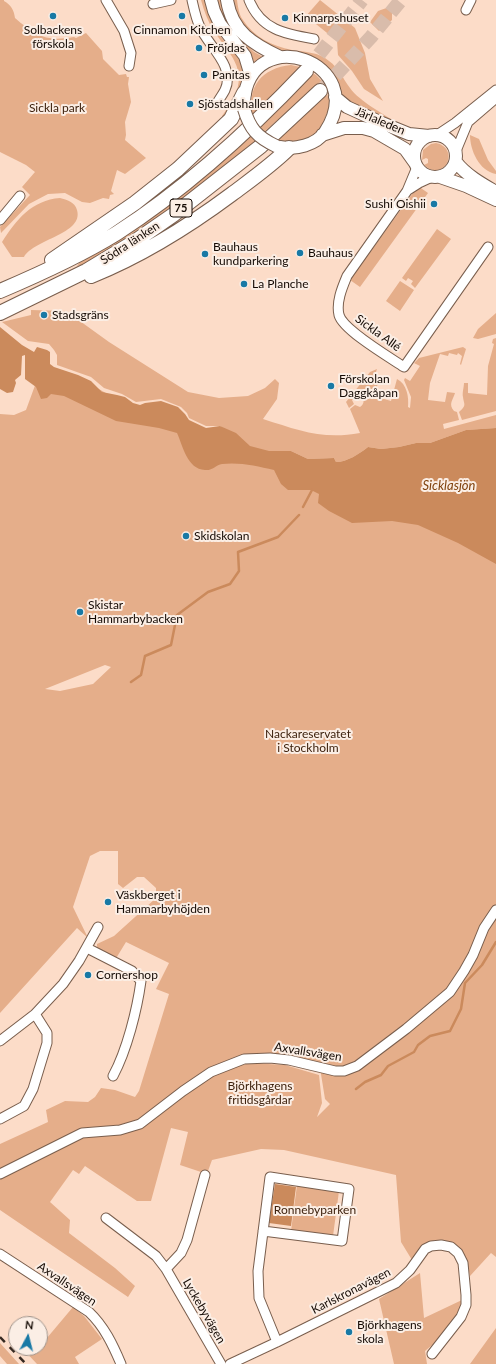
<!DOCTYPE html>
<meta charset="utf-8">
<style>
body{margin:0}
#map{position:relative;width:496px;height:1364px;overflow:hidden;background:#fcdcc8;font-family:Lato,sans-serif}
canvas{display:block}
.north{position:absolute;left:8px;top:1316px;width:40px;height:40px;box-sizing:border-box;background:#fbeee5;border:1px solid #9f938b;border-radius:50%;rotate:7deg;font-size:11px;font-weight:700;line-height:16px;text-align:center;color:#140a04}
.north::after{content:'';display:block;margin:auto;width:14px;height:18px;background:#1879a5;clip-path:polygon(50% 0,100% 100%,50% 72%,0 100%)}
</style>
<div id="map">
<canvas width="496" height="1364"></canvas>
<div class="north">N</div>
</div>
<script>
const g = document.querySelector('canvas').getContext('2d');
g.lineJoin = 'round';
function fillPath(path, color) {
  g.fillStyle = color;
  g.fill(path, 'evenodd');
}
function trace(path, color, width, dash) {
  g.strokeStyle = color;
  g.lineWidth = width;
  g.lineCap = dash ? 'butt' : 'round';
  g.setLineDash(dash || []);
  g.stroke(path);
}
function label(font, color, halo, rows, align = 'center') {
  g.font = font + ' Lato,sans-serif';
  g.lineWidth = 4;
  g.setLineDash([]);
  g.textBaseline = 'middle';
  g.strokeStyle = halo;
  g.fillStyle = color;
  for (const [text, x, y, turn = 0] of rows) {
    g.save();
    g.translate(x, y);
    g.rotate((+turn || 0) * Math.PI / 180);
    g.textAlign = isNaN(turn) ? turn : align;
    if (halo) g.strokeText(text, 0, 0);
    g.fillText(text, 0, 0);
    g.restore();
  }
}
fillPath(new Path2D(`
 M0,0H4V1C11,5 14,10 15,18C36,36 46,42 74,37L76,38L86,33L102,51L103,59L119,75L126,74L127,77H129L128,84L131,102L125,122L126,135L125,140L146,158L125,174L117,170L111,191L114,194L110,195L109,199L103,198L90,203L82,202L65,193L48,194L29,204L1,233L0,227L30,195L22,187L35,172L26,165L0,152Z
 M201,0H206C208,12 212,24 219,34C232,54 250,59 242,87C241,91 240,97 237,101C234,107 229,113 224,118L222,116C226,110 231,104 234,98C248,68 229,54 214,31C208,22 204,11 201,0Z
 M217,0H222L224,13L232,29L254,52L265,58L255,65L252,56L233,37L220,12Z
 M232,0H237C238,7 239,15 243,20C254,37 272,46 292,50C305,52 319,52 329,61C339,68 343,79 350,88C359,101 385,115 399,124L354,105L342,95L331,73L310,56L302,53L282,52L259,42L238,20Z
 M320,0L355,28L365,53L370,79L383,101L364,89L352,71L338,55L337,41L306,16Z
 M392,6V20L379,31L370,22L378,11Z
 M291,65L300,67L253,116C246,87 262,68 291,65Z
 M311,72L316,75L322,81L264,132L259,127Z
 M327,93L329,100V108L320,130L313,136L294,142L285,143L276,140Z
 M249,135L256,142L189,194L144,227L87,264L77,266L83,258Z
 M470,135L479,139L488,160L496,171V174C479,171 470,150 470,135Z
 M436,143C447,145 452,155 446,165C439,172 432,172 424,165L428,163V159L426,158L422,160L423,150L431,144Z
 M418,186L428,193L360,287L350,280Z
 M60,198C67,200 75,202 77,210C84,234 34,239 24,257H12L2,242C16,220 32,200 60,198Z
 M437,229L451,239L415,288L411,284L413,281L408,278L406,281L402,278Z
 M400,281L414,290L400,311L386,301Z
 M31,310L66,311L109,342L188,392L219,398L248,396L265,388L275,379L279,383L277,399L263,419C298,430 322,440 360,433L350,409L355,405L360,407C364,404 364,402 363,397L360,395L355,396L352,400L354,404L349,408L346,402L370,372L377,369L375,375L380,377L374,396L391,401L397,379C407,384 409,397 408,407L410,408L411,397L404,380L405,378L410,381L420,366L414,363L419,358L463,347L466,349L461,365L460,364L462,356L458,353L457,355L449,353L448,356L440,354L430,383L428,400L445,402L447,392L455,393C453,400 448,404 454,411L457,412L459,420L443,424L444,429L496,415V428L466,430L430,443H416L399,447L381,449L368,447C359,454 347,462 336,462L334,458L308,459L291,451H270L327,477L496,481V1257L491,1253L470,1276L467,1261L451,1243L435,1240L424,1246L412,1260L401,1242L396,1175L284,1150L261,1149L212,1160L208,1171L204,1173L180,1165L188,1132L171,1128L151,1201H137L85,1166L79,1174L73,1170L50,1202L70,1220L69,1233L115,1268L135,1286L128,1297L0,1210V1144L48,1122L46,1110L65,1101L88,1102L95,1097L101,1088L115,1090L135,1097L139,1091L169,994L156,989L169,963L126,942L115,960L97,951V944L114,936L156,898V888L144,877H137L123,888L118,884V851H100L90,856L73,907L88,938L77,928L0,1013V414L14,415L26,410L37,380L76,376L111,396L246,443L220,426H206L189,418L187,413L181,407L161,399L136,402L122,394L104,388L91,377L57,365V355L54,350L49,344L28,341L2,322L31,315ZM105,665L111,667L93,684L60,691L45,689ZM270,1053L320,1068L325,1099L330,1104L317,1117L322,1103L319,1075L285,1065L251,1063L205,1073L231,1059Z
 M496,313V334L478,339L473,338L478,329Z
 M496,338V411L462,420L459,412C467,405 464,405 463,397C462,393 464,387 464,383H468V393L487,395L488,366L494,344L492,343L493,339Z
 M297,1185L339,1191L333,1236L291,1231Z
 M420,1273L424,1318L462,1300L460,1314L437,1341L425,1351L427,1364H394L379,1299Z
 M73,1307L84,1316L102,1339L75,1357L79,1364H37L22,1348H32L36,1351Z
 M496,1328V1364H470Z
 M0,1343L19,1364H7L0,1356Z`), '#e5ae8a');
fillPath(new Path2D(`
 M0,327L22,345L34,352L37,347L47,350L50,352V364L54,367L78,375L91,381L102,392L117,395L125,397L133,403L140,405L145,403L161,401L178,407L185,414L189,420L206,428L220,426L236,433L250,446L269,451H291L308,459L334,458L336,462C347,462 359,454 368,447L381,449L399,447L416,443H430L466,430L496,428V564L458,543L418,525L392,521L352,523L329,511L318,503L319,494L311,490H288L281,484L274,470C257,466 240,462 222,464C216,465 212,471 205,470C187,469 183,446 177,433L159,428L116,421L64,396L51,394L47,398L41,399L36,387L25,379V355L22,356L21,375L15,380L16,383L13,392L7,393L0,389Z
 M275,1184L296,1187L291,1226L269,1223Z`), '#cb8a5c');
trace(new Path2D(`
 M303,507L312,490
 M131,682L141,675L145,656L171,645L177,615L208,592L230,584L239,571L238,552L278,537L299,515
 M356,1089L365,1082L381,1075L388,1066L414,1052L418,1045L430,1036L450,1031L461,1009L465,983L482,965L496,942`), '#cb8a5c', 2.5);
trace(new Path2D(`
 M306,71L362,0
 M321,91L371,37L401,0`), '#d9bcab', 14, [14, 7]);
const minor = new Path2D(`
 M106,0L124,31L131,53L129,66
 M192,0C194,9 196,19 200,27C208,46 236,66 225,90C223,94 220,98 217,103
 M249,0C261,30 285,34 314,39
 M153,4L171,0
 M466,10L471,0
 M437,135L455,123L496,90
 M456,151L468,122L496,98
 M417,167L407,191L347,276C342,288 336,302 339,315C343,330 389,357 404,367L488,247
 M408,190L419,183L432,177
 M0,220L20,196
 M87,948L132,971L141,981C137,1010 127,1050 113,1076
 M0,1041L35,1014L63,984L79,961L98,927
 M0,1119L24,1106L33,1089L47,1043V1033L35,1014
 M0,1174L82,1133L120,1130L140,1124L183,1091L211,1072L244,1059L270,1058L289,1060L335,1071H344L357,1066L406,1029L450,992L464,971L473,955L484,928L496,910
 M106,1218L156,1256L166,1269L221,1364
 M263,1231L342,1241L349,1189L270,1177L258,1271L259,1298L277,1342
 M0,1254L89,1312C104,1326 113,1345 121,1364
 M166,1269L181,1253L187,1240L205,1175
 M230,1364L277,1342L396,1283L410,1270L425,1249L431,1246L441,1245L451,1247L458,1253L463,1263L466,1295V1305L461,1317L432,1354`);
const major = new Path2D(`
 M211,0L214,11L220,24L245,56L251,76
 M227,0C232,32 253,44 280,57
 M335,97L347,107L382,123L409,134L429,136
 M244,101C250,21 372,61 325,132C316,145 295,150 281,147
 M414 156a21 21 0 1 1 42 0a21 21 0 1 1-42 0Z
 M322,135L344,128H363L374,131L405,149L415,163
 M456,162C466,175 482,184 496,192
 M440,177L466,186L496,200`);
const highway = new Path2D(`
 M52,260L135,203L178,169L231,119L244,93
 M91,276C141,256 189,226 232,194C252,179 272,165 289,148
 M0,291C40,274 80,256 117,233C187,188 249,131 306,71
 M0,313L86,271L134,242L173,215L261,146L320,91`);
trace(minor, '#795e4d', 11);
trace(major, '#795e4d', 14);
trace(highway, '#795e4d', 16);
trace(minor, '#fff', 9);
trace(major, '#fff', 12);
trace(highway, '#fff', 14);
trace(new Path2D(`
 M0,1337L26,1364`), '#362921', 2.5, [7, 7]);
const majorBridge = new Path2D(`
 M244,109C250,129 257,137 276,146`);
trace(majorBridge, '#795e4d', 14, []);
trace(majorBridge, '#fff', 12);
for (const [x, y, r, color] of [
 [53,16,4,"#1879a5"],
 [182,16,4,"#1879a5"],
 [285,18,4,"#1879a5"],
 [199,48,4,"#1879a5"],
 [204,75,4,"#1879a5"],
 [190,104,4,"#1879a5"],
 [434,204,4,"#1879a5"],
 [300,253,4,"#1879a5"],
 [205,254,4,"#1879a5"],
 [244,284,4,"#1879a5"],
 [44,315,4,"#1879a5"],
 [331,386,4,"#1879a5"],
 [186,536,4,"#1879a5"],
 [80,612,4,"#1879a5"],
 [108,902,4,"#1879a5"],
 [88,975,4,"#1879a5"],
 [349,1332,4,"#1879a5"]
]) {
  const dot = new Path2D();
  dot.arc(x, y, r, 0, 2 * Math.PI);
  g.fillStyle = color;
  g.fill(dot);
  trace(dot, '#fbeee5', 1.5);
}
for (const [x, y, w] of [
 [181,208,22]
]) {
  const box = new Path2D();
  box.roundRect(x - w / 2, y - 9, w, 18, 3);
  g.fillStyle = '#fbeee5';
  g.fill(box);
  trace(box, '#140a04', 1);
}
label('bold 11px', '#140a04', null, [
 ["75",181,208]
]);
label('12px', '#140a04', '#fbeee5', [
 ["Kinnarpshuset",293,18],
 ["Solbackens",53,30,"center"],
 ["förskola",53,44,"center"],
 ["Cinnamon Kitchen",182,30,"center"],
 ["Fröjdas",207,48],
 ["Panitas",212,75],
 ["Sjöstadshallen",198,104],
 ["Sushi Oishii",426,204,"right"],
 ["Bauhaus",213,247],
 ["kundparkering",213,261],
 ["Bauhaus",308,253],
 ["La Planche",252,284],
 ["Stadsgräns",52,315],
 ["Förskolan",339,379],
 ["Daggkåpan",339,393],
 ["Skidskolan",194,536],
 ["Skistar",88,605],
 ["Hammarbybacken",88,619],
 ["Väskberget i",116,895],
 ["Hammarbyhöjden",116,909],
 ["Cornershop",96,975],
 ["Björkhagens",357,1325],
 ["skola",357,1339]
], 'left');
label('12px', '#3e220e', '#fbeee5', [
 ["Sickla park",57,108],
 ["Nackareservatet",308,734],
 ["i Stockholm",308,748],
 ["Björkhagens",260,1086],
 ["fritidsgårdar",260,1100],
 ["Ronnebyparken",315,1210]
]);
label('12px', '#140a04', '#fbeee5', [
 ["Järlaleden",380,121,23],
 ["Södra länken",130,243,-33],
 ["Sickla Allé",378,333,36],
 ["Axvallsvägen",308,1052,9],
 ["Axvallsvägen",67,1284,34],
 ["Karlskronavägen",351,1291,-27],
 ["Lyckebyvägen",204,1311,60]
]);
label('italic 13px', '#81430e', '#fbeee5', [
 ["Sicklasjön",449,486]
]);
</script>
